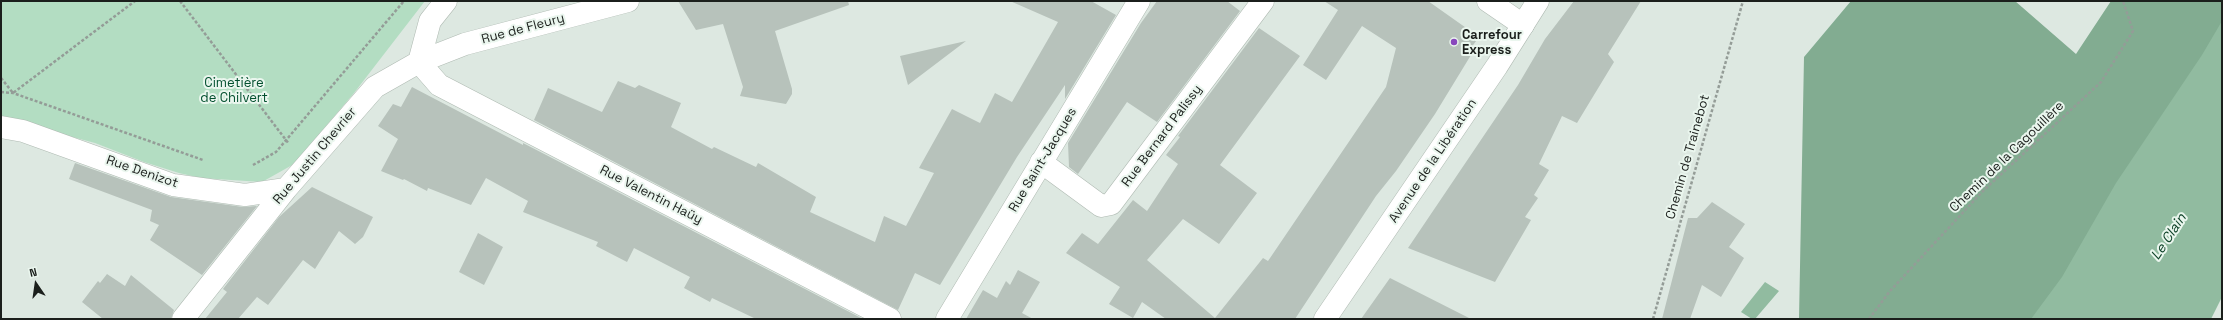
<!DOCTYPE html>
<meta charset="utf-8">
<style>
body{margin:0}
#map{position:relative;width:2223px;height:320px;overflow:hidden;background:#dde8e1;font-family:"Space Grotesk",sans-serif}
canvas{display:block}
.frame{position:absolute;inset:0;border:2px solid #1b1f1c;pointer-events:none}
.north{position:absolute;left:16px;top:264px;width:40px;height:40px;-webkit-text-stroke:3px #eaf6ee;paint-order:stroke;rotate:347deg;font-size:11px;font-weight:700;line-height:16px;text-align:center;color:#1b1f1c}
.north::after{content:'';display:block;margin:auto;width:14px;height:18px;background:#1b1f1c;clip-path:polygon(50% 0,100% 100%,50% 72%,0 100%)}
</style>
<div id="map">
<canvas width="2223" height="320"></canvas>
<div class="frame"></div>
<div class="north">N</div>
</div>
<script>
const g = document.querySelector('canvas').getContext('2d');
g.lineJoin = 'round';
function fillPath(path, color) {
  g.fillStyle = color;
  g.fill(path, 'evenodd');
}
function trace(path, color, width, dash) {
  g.strokeStyle = color;
  g.lineWidth = width;
  g.lineCap = dash ? 'butt' : 'round';
  g.setLineDash(dash || []);
  g.stroke(path);
}
function label(font, color, halo, rows, align = 'center') {
  g.font = font + ' "Space Grotesk",sans-serif';
  g.lineWidth = 4;
  g.setLineDash([]);
  g.textBaseline = 'middle';
  g.strokeStyle = halo;
  g.fillStyle = color;
  for (const [text, x, y, turn = 0] of rows) {
    g.save();
    g.translate(x, y);
    g.rotate((+turn || 0) * Math.PI / 180);
    g.textAlign = isNaN(turn) ? turn : align;
    if (halo) g.strokeText(text, 0, 0);
    g.fillText(text, 0, 0);
    g.restore();
  }
}
fillPath(new Path2D(`
 M1,1H425L354,93L294,164L262,182L201,178L179,173L144,162L95,143L1,118Z`), '#b3ddc2');
fillPath(new Path2D(`
 M1851,1H2015L2076,54L2111,1H2222V174L2136,319H1799L1804,57Z`), '#82ac91');
fillPath(new Path2D(`
 M2222,21V297L2211,319H2031L2062,277L2116,183L2202,55Z
 M1765,282L1779,291L1755,319H1752L1741,312Z`), '#91bba0');
fillPath(new Path2D(`
 M678,1H848L849,5L775,31L792,89V94L786,104L740,96L743,87L723,24L696,30Z
 M1010,1H1091L1116,15L1065,99V85L1017,157L940,285L915,273L898,310L534,120L548,88L602,112L618,81L635,88L639,85L681,103L671,127L712,149L714,147L756,167L758,163L816,197L810,212L875,242L884,216L906,226L934,173L919,168L952,109L980,123L995,93L1012,102L1058,22Z
 M1157,1H1227L1240,11L1157,122L1127,102L1078,174L1069,167L1068,143L1141,23Z
 M1324,1H1428L1479,37L1468,52L1471,55L1435,114L1396,171L1376,196L1295,319H1166L1142,302L1133,318L1109,304L1120,287L1066,253L1082,233L1098,244L1133,200L1147,211L1178,164L1166,155L1180,137L1178,136L1259,28L1300,56L1220,165L1257,193L1219,244L1183,219L1147,260L1215,318L1263,258L1268,261L1386,87L1396,48L1362,26L1326,80L1303,65L1338,10Z
 M1574,1H1641L1608,54L1614,62L1577,123L1562,116L1539,164L1549,170L1534,195L1538,198L1525,217L1531,220L1495,282L1408,248L1518,85L1545,39Z
 M966,41L908,85L900,56Z
 M412,87L523,145V143L863,319H756L712,298L710,302L684,288L690,277L634,248L627,262L596,246L598,242L523,212L528,201L486,178L471,205L428,188L427,191L404,179L403,180L381,171L398,139L378,126L393,104L401,107Z
 M75,163L171,197L243,207L257,206L202,275L150,240L159,225L150,221L152,210L69,179Z
 M312,187L373,217L363,237L355,244L339,231L315,269L303,260L268,305L257,297L238,319H205L227,292L223,289L279,217Z
 M1712,202L1745,224L1729,247L1744,258L1721,297L1702,285L1690,319H1662L1688,218H1697Z
 M478,233L503,247L484,285L459,272Z
 M1018,270L1040,282L1022,313L1033,319H966L983,290L997,298L1006,281L1010,285Z
 M107,274L125,286L131,275L174,310L171,319H103L82,302L98,281L100,283Z
 M1390,278L1471,319H1361Z`), '#b7c2bb');
const street = new Path2D(`
 M628,1L465,44L419,62L439,85L890,319
 M1488,1L1523,25
 M1,127L23,131L173,185L245,195L286,189
 M1041,162L1101,206L1111,204L1263,1
 M183,319L286,189L375,87L419,62L430,21L446,1
 M947,319L1139,1`);
const secondary = new Path2D(`
 M1325,319L1497,66L1538,1`);
trace(street, '#afbab2', 23);
trace(secondary, '#afbab2', 23);
trace(new Path2D(`
 M180,1L289,144
 M1,78L13,93L135,1
 M1,92L13,93L203,160
 M253,165L276,152L404,1
 M1653,319L1743,1
 M1869,319L1890,291L1982,192L2101,82L2133,31L2123,1`), '#949c97', 2.5, [3, 2]);
trace(street, '#fff', 22);
trace(secondary, '#fff', 22);
for (const [x, y, r, color] of [
 [1454,42,4,"#8847bc"]
]) {
  const dot = new Path2D();
  dot.arc(x, y, r, 0, 2 * Math.PI);
  g.fillStyle = color;
  g.fill(dot);
  trace(dot, '#eaf6ee', 1.5);
}
label('13px', '#1b1f1c', '#eaf6ee', [
 ["Rue de Fleury",523,29,-15],
 ["Rue Bernard Palissy",1162,136,-53],
 ["Rue Justin Chevrier",315,156,-50],
 ["Chemin de Trainebot",1688,157,-74],
 ["Chemin de la Cagouillère",2007,157,-44],
 ["Rue Saint-Jacques",1043,160,-59],
 ["Avenue de la Libération",1433,161,-56],
 ["Rue Denizot",142,172,19],
 ["Rue Valentin Haüy",651,195,27]
]);
label('bold 13px', '#1b1f1c', '#eaf6ee', [
 ["Carrefour",1462,35],
 ["Express",1462,50]
], 'left');
label('13px', '#024f2e', '#eaf6ee', [
 ["Cimetière",234,83],
 ["de Chilvert",234,98]
]);
label('italic 14px', '#10442a', '#eaf6ee', [
 ["Le Clain",2169,237,-57]
]);
</script>
